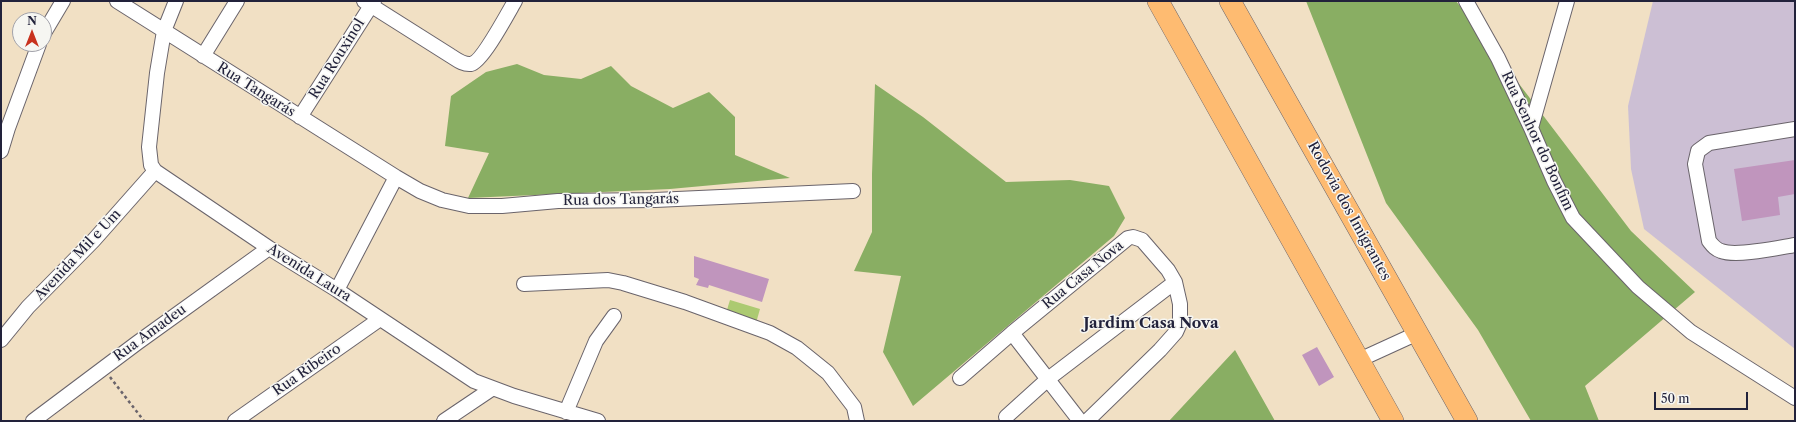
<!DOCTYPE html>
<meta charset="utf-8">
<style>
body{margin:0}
#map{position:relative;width:1796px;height:422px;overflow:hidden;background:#f1e0c4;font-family:"Libre Caslon Text",serif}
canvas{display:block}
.frame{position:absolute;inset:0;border:2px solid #22223b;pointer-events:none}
.north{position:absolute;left:12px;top:12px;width:40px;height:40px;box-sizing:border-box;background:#f6f6f2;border:1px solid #a1a1a9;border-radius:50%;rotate:0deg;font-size:11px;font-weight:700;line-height:16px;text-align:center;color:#22223b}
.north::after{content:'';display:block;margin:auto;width:14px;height:18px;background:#c8321e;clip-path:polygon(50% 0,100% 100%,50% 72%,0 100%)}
.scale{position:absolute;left:1654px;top:392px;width:94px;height:18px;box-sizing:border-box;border:2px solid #22223b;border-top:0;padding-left:5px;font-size:12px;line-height:14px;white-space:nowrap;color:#22223b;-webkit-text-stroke:3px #f6f6f2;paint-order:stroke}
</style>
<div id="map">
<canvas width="1796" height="422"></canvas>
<div class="frame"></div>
<div class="north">N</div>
<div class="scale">50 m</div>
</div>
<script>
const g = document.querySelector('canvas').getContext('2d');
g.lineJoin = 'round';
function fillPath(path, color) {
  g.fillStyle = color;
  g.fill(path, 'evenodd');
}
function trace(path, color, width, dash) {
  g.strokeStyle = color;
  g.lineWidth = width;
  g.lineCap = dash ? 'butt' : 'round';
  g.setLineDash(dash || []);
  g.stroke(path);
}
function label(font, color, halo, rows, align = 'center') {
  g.font = font + ' "Libre Caslon Text",serif';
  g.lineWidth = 3;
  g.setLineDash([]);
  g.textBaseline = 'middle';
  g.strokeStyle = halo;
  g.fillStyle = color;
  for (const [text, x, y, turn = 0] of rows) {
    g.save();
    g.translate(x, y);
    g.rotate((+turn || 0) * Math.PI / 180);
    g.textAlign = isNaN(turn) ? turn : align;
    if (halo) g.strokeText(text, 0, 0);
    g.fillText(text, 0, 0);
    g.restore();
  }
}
fillPath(new Path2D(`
 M1653,1H1795V349L1644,229L1631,169L1628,106Z`), '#ccbfd4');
fillPath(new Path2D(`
 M730,300L760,309L756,323L726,313Z`), '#acca71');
fillPath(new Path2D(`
 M1306,1H1456L1631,231L1695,292L1585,386L1599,421H1531L1478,330L1386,203Z
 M517,64L544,75L581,79L611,66L631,86L673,108L709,92L735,117V155L790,178L670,189L468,198L489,153L445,146L451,96L486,72Z
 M875,84L923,117L1006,182L1070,180L1109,186L1125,218L1114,236L913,406L883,352L901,276L854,271L872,232V174Z
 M1235,350L1275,421H1169Z`), '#89ae63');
fillPath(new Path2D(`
 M1795,160V194L1778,197L1780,215L1742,221L1734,169Z
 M694,256L769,279L762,302L709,285L708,288L696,285L699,279L694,277Z
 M1317,347L1334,377L1319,386L1302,355Z`), '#c095bd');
const minor = new Path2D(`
 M117,1L396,177L420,191L442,200L469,206H502L558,201L655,200L853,191
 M176,1L164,31L157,73L149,147L151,165L155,171L269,248L337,290L474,381L514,396L598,421
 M364,1L451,56C456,59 463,65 471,64C482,62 508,13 515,1
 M1466,1L1498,58L1531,128L1554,181L1573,218L1638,287L1691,332L1795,398
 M44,33L63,1
 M203,56L237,1
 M300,117L374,1
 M1531,128L1567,1
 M1795,129L1709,143L1698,151L1695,164L1709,241C1713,246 1715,249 1721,251C1736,257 1777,248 1795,245
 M1,151L8,128L39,44
 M524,284L608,280L623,283L685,302L770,333L797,348L828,373L854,407L857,421
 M337,290L396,177
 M1012,333L1080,421
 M1,340L28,307L93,241L155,171
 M1359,360L1418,333
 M960,378L1012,333L1128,238L1133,237L1142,240L1168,270L1175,282L1180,304V323L1176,332L1160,350L1087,421
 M566,412L596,341L614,316
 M1006,417L1048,379L1175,282
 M33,421L137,343L269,248
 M235,421L380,319
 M444,421L493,388`);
const highway = new Path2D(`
 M1158,1L1393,421
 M1230,1L1467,421`);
trace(minor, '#6a646b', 16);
trace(highway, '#6a646b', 22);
trace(new Path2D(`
 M110,377L144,421`), '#6a646b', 2.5, [3, 3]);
trace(minor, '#fff', 14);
trace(highway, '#febb71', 21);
label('14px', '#22223b', '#f6f6f2', [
 ["Rua Rouxinol",337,59,-58],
 ["Rua Tangarás",256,90,32],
 ["Rua Senhor do Bonfim",1537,141,65],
 ["Rua dos Tangarás",621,200,-1],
 ["Rodovia dos Imigrantes",1349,211,61],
 ["Avenida Mil e Um",78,255,-47],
 ["Avenida Laura",309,273,32],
 ["Rua Casa Nova",1083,275,-39],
 ["Rua Amadeu",150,333,-36],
 ["Rua Ribeiro",307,370,-35]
]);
label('bold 15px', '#22223b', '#f6f6f2', [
 ["Jardim Casa Nova",1151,324]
]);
</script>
